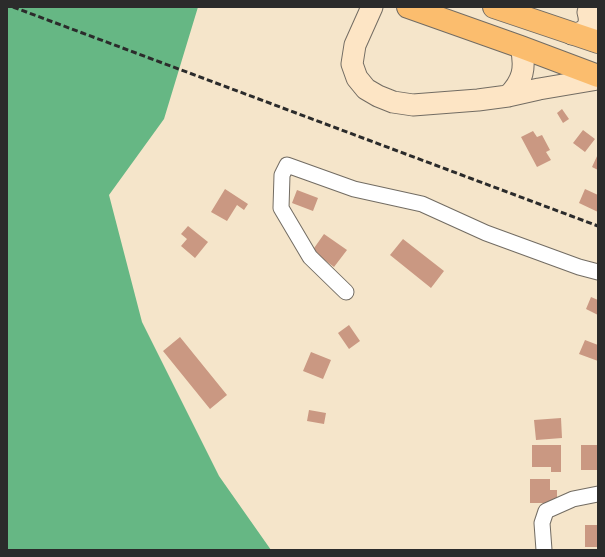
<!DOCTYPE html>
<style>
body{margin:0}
#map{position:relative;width:605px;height:557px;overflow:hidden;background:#f5e5ca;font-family:"IM FELL Double Pica",serif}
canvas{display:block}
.frame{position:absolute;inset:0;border:8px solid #2b2b2b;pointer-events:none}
</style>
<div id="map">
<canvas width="605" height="557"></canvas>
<div class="frame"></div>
</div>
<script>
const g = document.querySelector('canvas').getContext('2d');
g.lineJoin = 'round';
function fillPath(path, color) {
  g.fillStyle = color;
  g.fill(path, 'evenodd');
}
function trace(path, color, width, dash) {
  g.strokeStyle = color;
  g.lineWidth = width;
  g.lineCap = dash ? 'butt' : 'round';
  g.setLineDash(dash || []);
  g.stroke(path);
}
fillPath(new Path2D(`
 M7,7H198L164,119L109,195L142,322L219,476L271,550H7Z`), '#66b784');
fillPath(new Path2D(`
 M562,109L569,119L563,123L557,113Z
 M583,130L595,139L585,152L573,143Z
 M533,131L537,137L542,135L550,150L546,152L551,160L537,167L521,137Z
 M598,154V170L592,167Z
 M225,189L248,204L244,210L237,205L227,221L211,212Z
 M585,189L598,195V212L579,203Z
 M297,190L318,198L313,211L292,203Z
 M188,226L208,242L195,258L181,246L187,239L181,234Z
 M324,234L347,250L334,267L312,251Z
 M403,239L444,271L431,288L390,255Z
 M591,297L598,300V315L586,309Z
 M349,325L360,341L349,349L338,333Z
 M180,337L227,395L210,409L163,351Z
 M585,340L598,345V361L579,354Z
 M311,352L331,360L323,379L303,371Z
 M309,410L326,413L324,424L307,421Z
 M561,418L562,438L536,440L534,420Z
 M532,445H561V472H551V467H532Z
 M581,445H598V470H581Z
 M530,479H550V490H557V503H530Z
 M585,525H598V547H585Z`), '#ca9882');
const minor = new Path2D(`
 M346,292L310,257L281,208L282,175L287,165L354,189L422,204L486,233L579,267L598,272
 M544,550L542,523L546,511L573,499L598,494`);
const secondary = new Path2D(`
 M372,7L355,45L352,64L357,78L366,89L378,96L393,102L413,105L478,100L508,96L539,89L598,79
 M572,34C586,33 592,26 588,12
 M508,96C523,81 526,68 521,47`);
const trunk = new Path2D(`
 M408,7L521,47L598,76
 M494,7L598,42`);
trace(minor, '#726c63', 17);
trace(secondary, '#726c63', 23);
trace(trunk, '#726c63', 24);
trace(minor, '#fff', 15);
trace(secondary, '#fde5c5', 21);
trace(trunk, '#fbbd6e', 22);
trace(new Path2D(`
 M13,7L598,226`), '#2b2b2b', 3, [6, 3]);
</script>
